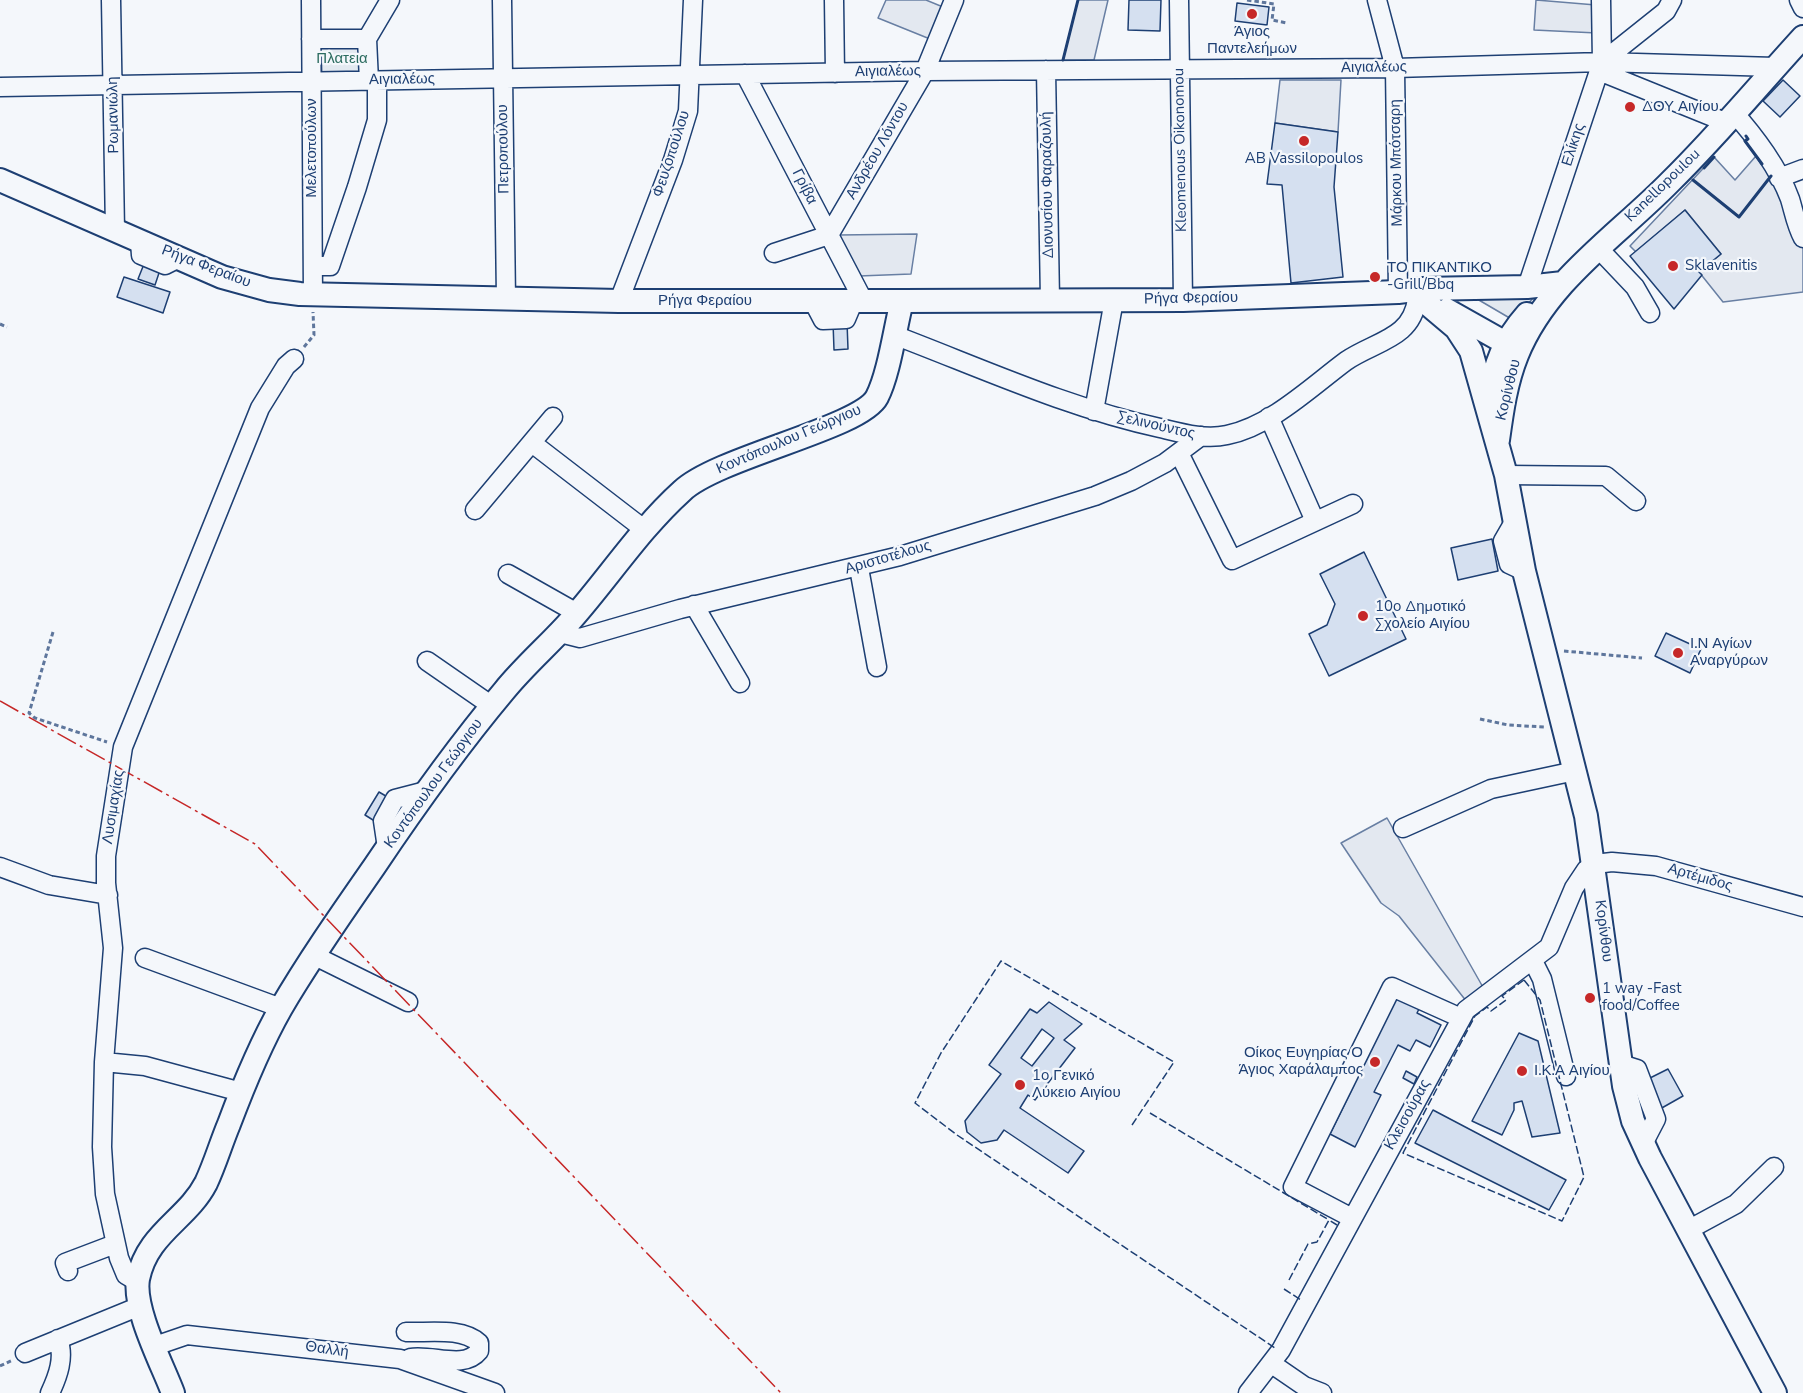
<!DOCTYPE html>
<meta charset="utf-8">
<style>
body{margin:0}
canvas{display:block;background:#f4f7fb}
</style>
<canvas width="1803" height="1393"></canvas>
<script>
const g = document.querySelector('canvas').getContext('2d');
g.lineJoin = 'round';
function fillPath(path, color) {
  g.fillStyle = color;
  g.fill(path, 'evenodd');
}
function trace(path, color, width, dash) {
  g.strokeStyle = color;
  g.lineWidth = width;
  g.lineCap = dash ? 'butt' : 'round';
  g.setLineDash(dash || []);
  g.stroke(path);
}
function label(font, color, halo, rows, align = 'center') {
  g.font = font + ' "Nunito Sans",sans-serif';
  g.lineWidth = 4.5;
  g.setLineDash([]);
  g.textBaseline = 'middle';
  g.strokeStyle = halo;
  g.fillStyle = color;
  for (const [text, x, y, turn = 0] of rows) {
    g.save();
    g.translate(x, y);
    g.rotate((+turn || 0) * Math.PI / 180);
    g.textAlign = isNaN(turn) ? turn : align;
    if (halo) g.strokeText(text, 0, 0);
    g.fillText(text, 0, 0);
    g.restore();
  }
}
const green = new Path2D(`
 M362,44L363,74L322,75L321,45Z
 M1536,295L1513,320L1472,296Z`);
fillPath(green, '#e3e9f0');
trace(green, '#687fa3', 1.5);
const parking = new Path2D(`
 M886,0H926L943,7L930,39L878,18Z
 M1078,0H1108L1094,60H1063Z
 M1536,0L1596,5L1597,33L1534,30Z
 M1280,80H1341L1338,132L1275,123Z
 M1756,156L1771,176L1803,246V292L1723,302L1699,272L1721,254L1685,210L1636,252L1630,246L1714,157L1735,180Z
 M917,234L911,274L859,276L839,235Z
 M1387,818L1484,989L1467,1002L1399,916L1381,903L1341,843Z`);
fillPath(parking, '#e3e8f0');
trace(parking, '#687fa3', 1.5);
const building = new Path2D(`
 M1129,0H1161L1160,31L1128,30Z
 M1237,3L1269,7L1267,25L1235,21Z
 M1783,80L1800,96L1780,117L1763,101Z
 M1275,123L1338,132L1334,187L1343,277L1291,283L1282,185L1267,184Z
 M1685,210L1721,254L1699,272L1702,275L1674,309L1630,256Z
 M144,264L160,270L155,285L138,279Z
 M124,277L170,292L163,313L117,297Z
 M833,322H847L848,349L834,350Z
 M1492,539L1498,571L1458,580L1451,548Z
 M1364,552L1406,639L1329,676L1309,634L1327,625L1335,604L1320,574Z
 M1666,633L1701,649L1690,673L1655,656Z
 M379,792L396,802L381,825L365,815Z
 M1396,992L1421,1005L1417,1013L1441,1025L1430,1047L1416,1040L1410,1051L1398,1045L1374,1092L1381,1095L1355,1147L1330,1134L1354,1085L1349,1083Z
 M1049,1002L1082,1024L1064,1040L1075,1048L1035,1100L1028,1095L1020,1108L1084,1151L1068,1173L1004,1130L997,1140L981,1143L967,1132L965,1121L1001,1074L989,1065L1030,1009L1037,1013ZM1042,1029L1054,1038L1032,1066L1021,1058Z
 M1519,1033L1538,1041L1560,1133L1532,1137L1522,1101L1514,1103V1110L1502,1135L1472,1121Z
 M1668,1069L1683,1096L1660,1109L1644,1081Z
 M1406,1071L1417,1077L1414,1084L1403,1078Z
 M1433,1110L1566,1180L1549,1210L1415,1143Z`);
fillPath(building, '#d5e0f0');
trace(building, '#1d3f73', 1.5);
const minor = new Path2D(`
 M111,0L115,230
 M311,0L313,295
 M502,0L506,299
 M834,0L835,73
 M1179,0L1183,300
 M1377,0L1395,68L1398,292
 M1799,0L1803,8
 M311,39H367L390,0
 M367,39L369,81
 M1602,62L1666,11L1672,0
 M1046,70L1050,300
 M1599,71L1725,122
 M745,74L863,300
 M0,87L925,71L1395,68L1602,62L1775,67
 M1734,113C1755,136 1779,169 1790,199C1794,212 1796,225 1803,238
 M1779,178L1803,169
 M140,241L141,255L165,265L179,258
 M1598,248L1635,287L1650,313
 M774,253L829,235L925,71L954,0
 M313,266H330L357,187L377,120V81
 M1527,287L1602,62L1601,0
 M619,301L673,160L688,111L693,0
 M813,301L823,320L846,319L854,300
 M894,335C981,368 1068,408 1160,428C1181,433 1205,440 1227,435C1271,426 1311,387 1346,361C1375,341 1412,339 1417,299
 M1094,411L1114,300
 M1269,417L1315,521
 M532,443L645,530
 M1179,453L1232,560L1353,504
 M1506,475L1606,476L1636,501
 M475,510L553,417
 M1514,522L1503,541L1509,564L1524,571
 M859,568L877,667
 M508,574L577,613
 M694,605L740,683
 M560,633L580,638L680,609L900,556L1095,496L1131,481L1165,463L1201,436
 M427,661L492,706
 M1403,828L1491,789L1575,771
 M387,848L383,821L395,799L426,791
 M0,867L49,885L108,895
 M315,956L408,1002
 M145,958L281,1008
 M1533,961L1542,979L1566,1076
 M104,1062L145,1066L241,1092
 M1621,1064L1637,1069L1656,1119L1643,1144
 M1352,1218L1293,1187L1392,987L1461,1018
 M1688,1230L1736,1204L1774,1167
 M68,1271L65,1263L115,1244
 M138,1282L126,1275L119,1258L105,1194L102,1147L104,1062L113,948L106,883V856L123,747L260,408L286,366L294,359
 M406,1332C428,1333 462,1327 479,1343V1351C464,1370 433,1354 410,1358
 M155,1346L187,1335L400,1359L495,1393
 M25,1353L140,1306
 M1272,1364L1304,1386L1322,1393
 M50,1393C58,1376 65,1357 58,1339
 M1248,1393L1281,1350L1466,1010L1549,947L1574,888L1586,870L1595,864L1612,862L1656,866L1803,907`);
const major = new Path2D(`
 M0,180L222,277L269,290L300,294L619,301H902L1183,300L1398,292L1422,289L1527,287L1563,283
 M1424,301L1456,328L1471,351L1506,475L1524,571L1586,816L1624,1086L1633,1121L1650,1158L1775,1393
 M1447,310L1518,350
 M1489,400C1494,365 1504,340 1527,314
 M1498,440C1502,411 1506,382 1517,355C1547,281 1616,237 1670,182C1717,136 1759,85 1803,37
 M173,1393C162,1364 133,1309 138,1279C147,1233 187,1220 206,1183C215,1164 221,1143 229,1124C244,1084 260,1045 281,1008C309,960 342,913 374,867C415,806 457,747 504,691C525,665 550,644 572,619C609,577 640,529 682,491C718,457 861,428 877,397C889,374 895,328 902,301`);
trace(minor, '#1d3f73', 21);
trace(major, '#1d3f73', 26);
trace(new Path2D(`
 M1247,0L1274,4L1272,20L1287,23
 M0,324L7,327
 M304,347L314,335L313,312
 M53,632L29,713L35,718L107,742
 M1564,651L1642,658
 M1480,719L1508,725L1544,727
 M0,1366L13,1360`), '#5e769c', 3, [4.5, 3]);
trace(minor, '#f4f7fb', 18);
trace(major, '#f4f7fb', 22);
trace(new Path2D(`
 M1747,138L1745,141L1756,156
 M1524,980L1540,1000L1584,1177L1562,1221L1403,1153L1475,1016L1487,1007L1491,1011L1506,1000L1502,996Z
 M1150,1113L1329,1220
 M1132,1125L1174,1062L1001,961L941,1053L915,1103L957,1135L1275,1348
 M1289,1280L1308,1244L1317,1242L1329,1220L1337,1225
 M1284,1289L1301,1300`), '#1d3f73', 1.5, [8, 3]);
trace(new Path2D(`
 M1063,60L1078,0
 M1746,136L1748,139L1745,141L1762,164
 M1704,168L1714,157
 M1693,180L1739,217L1771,176`), '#1d3f73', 3);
trace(new Path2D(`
 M0,701L255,844L781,1393`), '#c62828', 1.5, [21, 4.5, 3, 4.5]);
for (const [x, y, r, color] of [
 [1252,14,6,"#c62828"],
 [1630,107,6,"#c62828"],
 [1304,141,6,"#c62828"],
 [1673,266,6,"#c62828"],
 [1375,277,6,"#c62828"],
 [1363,616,6,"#c62828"],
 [1678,653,6,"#c62828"],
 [1590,998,6,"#c62828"],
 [1375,1062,6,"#c62828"],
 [1522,1071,6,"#c62828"],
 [1020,1085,6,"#c62828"]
]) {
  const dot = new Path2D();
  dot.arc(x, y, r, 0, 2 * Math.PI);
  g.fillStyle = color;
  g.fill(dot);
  trace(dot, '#f4f7fb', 2);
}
label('15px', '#1d3f73', '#f4f7fb', [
 ["Άγιος",1252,32,"center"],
 ["Παντελεήμων",1252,49,"center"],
 ["ΔΟΥ Αιγίου",1642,107],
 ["AB Vassilopoulos",1304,159,"center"],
 ["Sklavenitis",1685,266],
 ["ΤΟ ΠΙΚΑΝΤΙΚΟ",1387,268],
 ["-Grill/Bbq",1387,285],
 ["10o Δημοτικό",1375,607],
 ["Σχολείο Αιγίου",1375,624],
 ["Ι.Ν Αγίων",1690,644],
 ["Αναργύρων",1690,661],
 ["1 way -Fast",1602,989],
 ["food/Coffee",1602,1006],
 ["Οίκος Ευγηρίας Ο",1363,1053,"right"],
 ["Άγιος Χαράλαμπος",1363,1070,"right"],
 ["Ι.Κ.Α Αιγίου",1534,1071],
 ["1o Γενικό",1032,1076],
 ["Λύκειο Αιγίου",1032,1093]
], 'left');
label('15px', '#2c6c60', '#f4f7fb', [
 ["Πλατεια",342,59]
]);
label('15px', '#1d3f73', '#f4f7fb', [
 ["Αιγιαλέως",1374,68,-1],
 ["Αιγιαλέως",888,72,-1],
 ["Αιγιαλέως",402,80,-1],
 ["Ρωμανιώλη",114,115,-91],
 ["Ελίκης",1574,145,-72],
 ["Μελετοπούλων",312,148,-90],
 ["Πετροπούλου",504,149,-91],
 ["Kleomenous Oikonomou",1181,150,-91],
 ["Ανδρέου Λόντου",878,151,-60],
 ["Φευζοπούλου",672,154,-72],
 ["Μάρκου Μπότσαρη",1397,163,-91],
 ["Διονυσίου Φαραζουλή",1048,185,-91],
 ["Kanellopoulou",1663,186,-44],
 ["Γρίβα",804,187,63],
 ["Ρήγα Φεραίου",206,267,21],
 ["Ρήγα Φεραίου",1191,299,-1],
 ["Ρήγα Φεραίου",705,301],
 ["Κορίνθου",1509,390,-76],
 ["Σελινούντος",1156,426,13],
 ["Κοντόπουλου Γεώργιου",789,440,-23],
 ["Αριστοτέλους",888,558,-16],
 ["Κοντόπουλου Γεώργιου",434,784,-54],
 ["Λυσιμαχίας",114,807,-81],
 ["Αρτέμιδος",1700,878,16],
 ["Κορίνθου",1603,931,83],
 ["Κλεισούρας",1408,1115,-61],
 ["Θαλλή",327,1350,8]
]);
</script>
